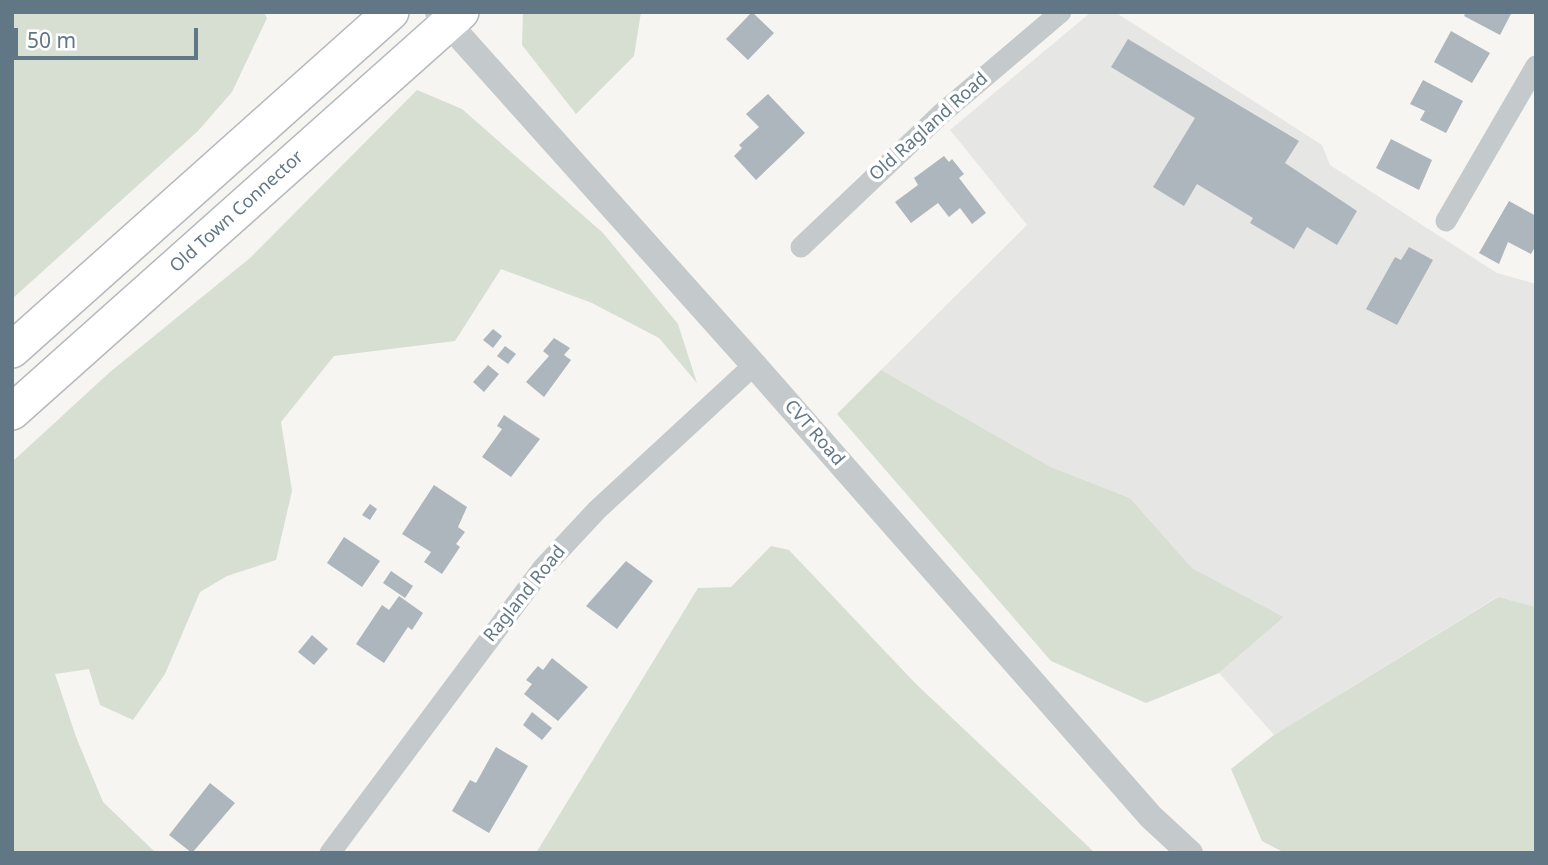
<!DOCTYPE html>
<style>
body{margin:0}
#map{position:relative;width:1548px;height:865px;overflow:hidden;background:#f6f5f1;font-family:"Noto Sans",sans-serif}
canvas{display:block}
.frame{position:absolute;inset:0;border:14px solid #617786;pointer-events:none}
.scale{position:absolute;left:14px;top:28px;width:184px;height:32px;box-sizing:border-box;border:4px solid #617786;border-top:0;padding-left:9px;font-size:21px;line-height:24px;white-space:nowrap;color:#617786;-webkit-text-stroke:5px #fff;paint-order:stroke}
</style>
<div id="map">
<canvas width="1548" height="865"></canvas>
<div class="frame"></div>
<div class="scale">50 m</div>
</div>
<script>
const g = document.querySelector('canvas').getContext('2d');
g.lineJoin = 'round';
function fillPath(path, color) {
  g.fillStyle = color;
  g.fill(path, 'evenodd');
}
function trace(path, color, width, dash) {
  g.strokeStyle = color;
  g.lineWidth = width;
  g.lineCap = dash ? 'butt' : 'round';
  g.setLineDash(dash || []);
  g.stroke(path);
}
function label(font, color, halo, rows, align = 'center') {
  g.font = font + ' "Noto Sans",sans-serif';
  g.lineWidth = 7;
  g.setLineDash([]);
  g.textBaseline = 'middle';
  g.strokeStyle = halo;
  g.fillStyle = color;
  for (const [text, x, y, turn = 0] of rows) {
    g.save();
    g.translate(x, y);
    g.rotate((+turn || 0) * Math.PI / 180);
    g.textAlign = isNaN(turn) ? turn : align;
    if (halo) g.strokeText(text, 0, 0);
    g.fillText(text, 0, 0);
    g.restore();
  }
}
fillPath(new Path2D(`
 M1091,12H1115L1322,145L1330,165L1427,228L1497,273L1536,284V607L1497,597L1274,735L1219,673L1284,617L1192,568L1130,498L1051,467L881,370L1027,225L950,130Z`), '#e6e7e5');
fillPath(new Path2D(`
 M12,12H264L267,18L232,92L198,131L12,299Z
 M523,12H641L634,56L576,114L522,45Z
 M417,90L462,109L603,233L678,324L697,383L659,338L592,303L501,269L455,341L334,356L281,422L292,491L276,560L227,576L200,592L165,674L133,720L100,705L89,669L55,674L76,737L103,802L156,853H12V462L110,372L250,258Z
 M881,370L1051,467L1130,498L1192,568L1284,617L1219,673L1146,703L1051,661L837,414Z
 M771,546L789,550L915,683L1095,853H536L698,588L731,587Z
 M1498,597L1536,607V853H1285L1262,841L1231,769L1274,735Z`), '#d7ded2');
fillPath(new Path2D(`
 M752,12L774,33L748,60L726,39Z
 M1466,12H1512L1500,35L1464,16Z
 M1451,31L1490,53L1472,83L1434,62Z
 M1128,39L1299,141L1285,163L1357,211L1337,245L1307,227L1294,249L1250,223L1253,218L1197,184L1184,206L1153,187L1195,118L1111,67Z
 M1423,80L1463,101L1446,133L1420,120L1425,111L1410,104Z
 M768,94L805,133L756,180L734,156L742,148L739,145L759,127L746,114Z
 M1391,139L1432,160L1419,190L1376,168Z
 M944,156L949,162L952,159L964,174L959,178L986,213L972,224L960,208L949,217L938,203L911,223L895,202L918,185L914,178Z
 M1509,201L1536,216V245L1531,254L1508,242L1499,264L1479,253Z
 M1409,247L1433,260L1397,325L1366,309L1395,257L1401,260Z
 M493,329L502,336L493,348L483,340Z
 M554,338L570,348L564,355L571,360L544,397L526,382L549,356L543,351Z
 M505,346L516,354L508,364L497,356Z
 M488,365L499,374L484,392L473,382Z
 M504,415L540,439L511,477L482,457L502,429L497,426Z
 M434,485L467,507L458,527L465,532L456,544L460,547L442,574L424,562L431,552L402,534Z
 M370,504L377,509L370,520L362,515Z
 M344,537L380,561L362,587L327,563Z
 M626,561L653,581L617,629L586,606Z
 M391,571L413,586L405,598L383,583Z
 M399,596L423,613L412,630L408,627L384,663L356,644L382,605L389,610Z
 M312,635L328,649L314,665L298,652Z
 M552,658L588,687L558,721L524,694L532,684L526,680L538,666L543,670Z
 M532,712L552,728L542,740L523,725Z
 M496,747L528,766L489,833L452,811L470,780L476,783Z
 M210,783L235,803L192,853L169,835Z`), '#adb6bc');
const trunk = new Path2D(`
 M12,350L391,12
 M12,412L461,12`);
trace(trunk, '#b6babd', 38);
trace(new Path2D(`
 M1446,221L1536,66
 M801,247L941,114L1061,12
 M330,853L542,569L597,510L754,365`), '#c4c9cc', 21);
trace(new Path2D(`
 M438,12L754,365L1151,817L1190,853`), '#c4c9cc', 26);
trace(trunk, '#fff', 35);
label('18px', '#617786', '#fff', [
 ["Old Ragland Road",929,127,-42],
 ["Old Town Connector",237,212,-42],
 ["CVT Road",814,433,49],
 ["Ragland Road",525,594,-51]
]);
</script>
